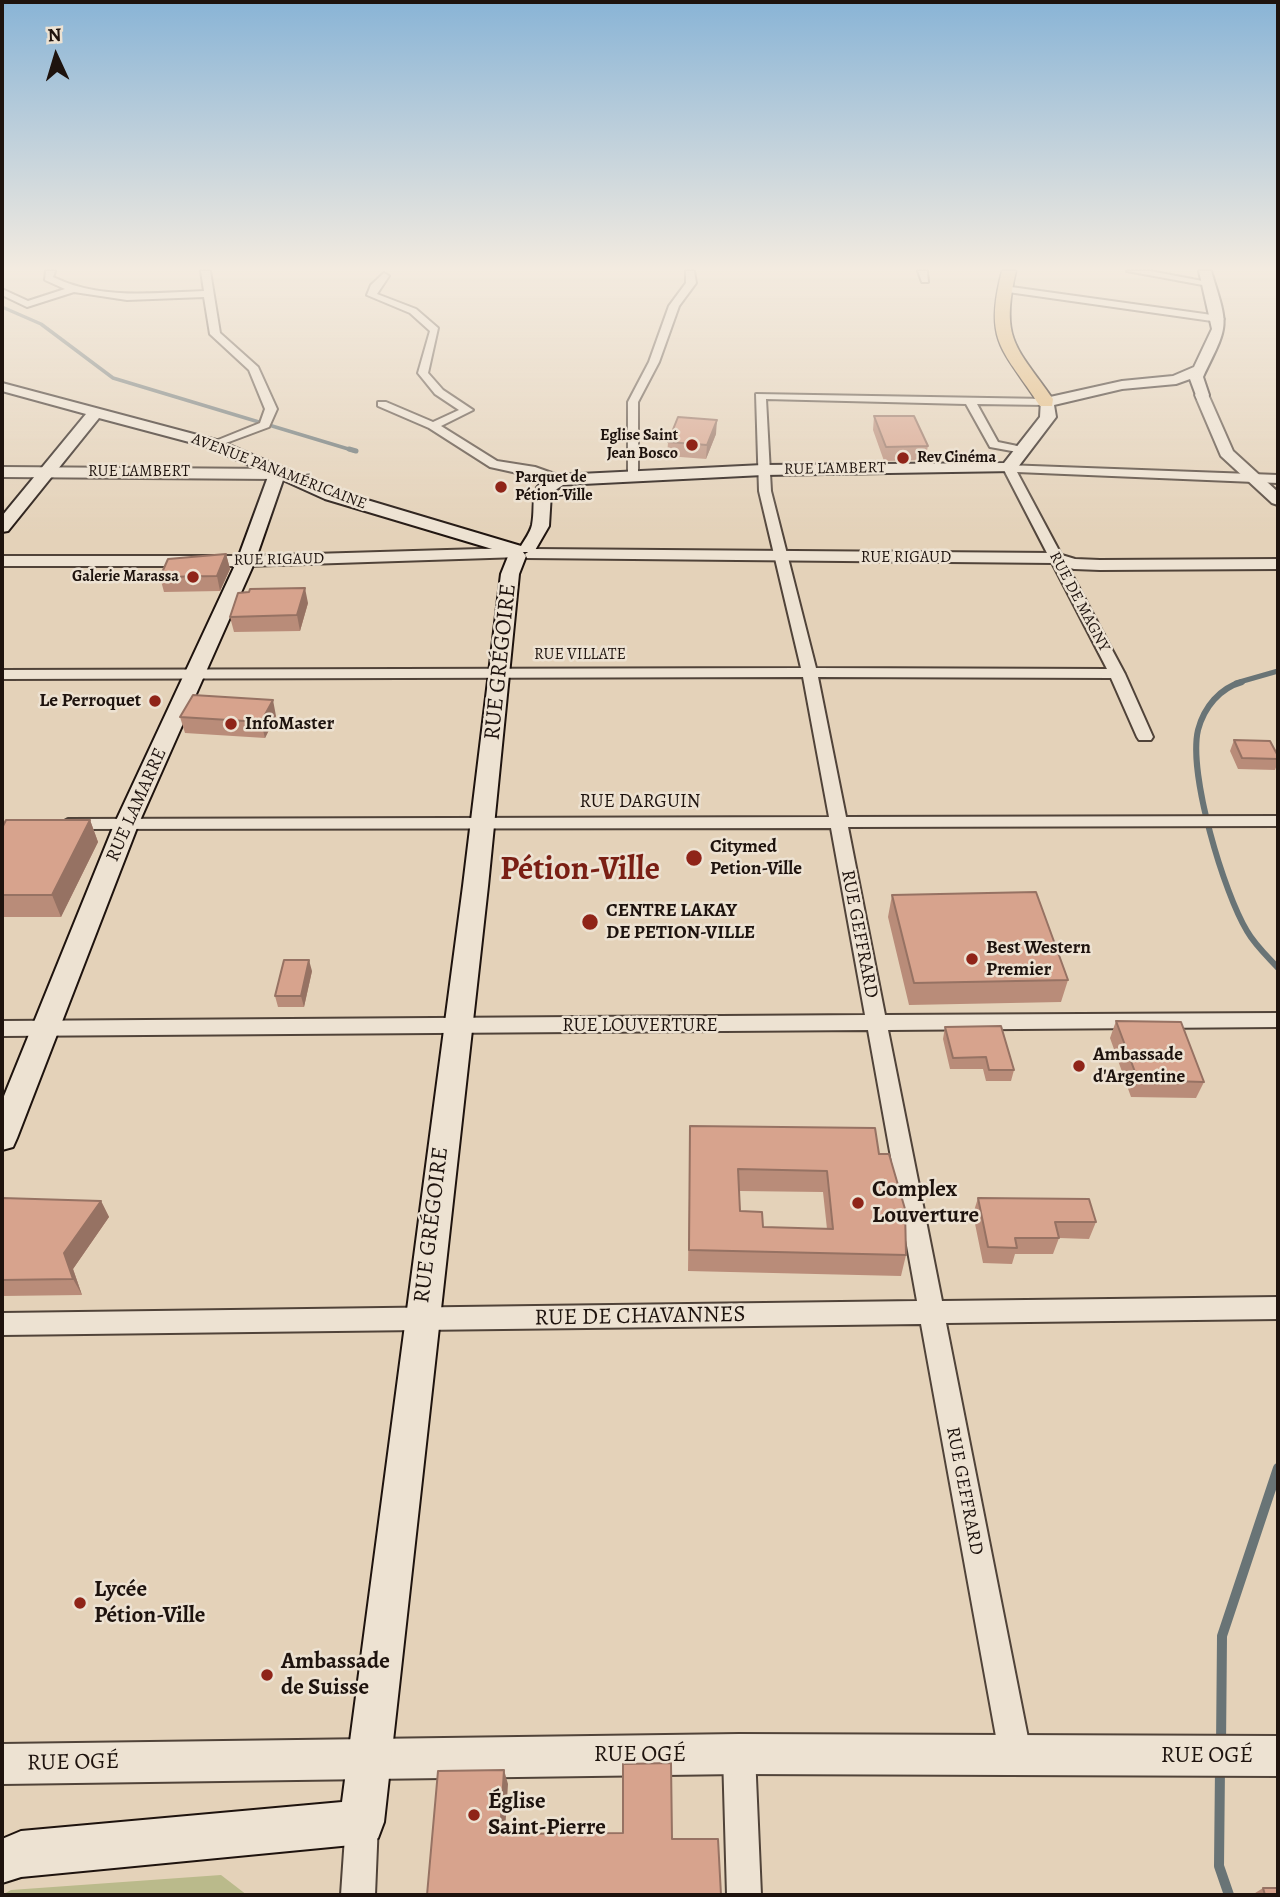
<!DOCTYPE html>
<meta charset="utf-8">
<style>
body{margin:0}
#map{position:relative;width:1280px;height:1897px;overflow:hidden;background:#e4d2b9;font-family:Alegreya,serif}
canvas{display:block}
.frame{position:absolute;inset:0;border:4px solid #1e130e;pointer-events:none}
.north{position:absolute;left:21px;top:21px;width:70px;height:70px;-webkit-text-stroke:5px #ede2d2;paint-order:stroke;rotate:356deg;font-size:19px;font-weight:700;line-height:28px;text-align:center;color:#1e130e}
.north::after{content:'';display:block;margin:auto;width:24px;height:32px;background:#1e130e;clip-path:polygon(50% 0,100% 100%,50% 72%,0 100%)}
</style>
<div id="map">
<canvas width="1280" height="1897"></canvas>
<div class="frame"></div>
<div class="north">N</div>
</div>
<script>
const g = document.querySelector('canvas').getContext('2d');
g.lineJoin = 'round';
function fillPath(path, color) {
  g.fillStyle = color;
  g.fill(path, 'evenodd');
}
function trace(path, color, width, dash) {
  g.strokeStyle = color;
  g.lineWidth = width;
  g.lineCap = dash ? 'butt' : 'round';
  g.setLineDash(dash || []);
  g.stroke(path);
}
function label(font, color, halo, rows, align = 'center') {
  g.font = font + ' Alegreya,serif';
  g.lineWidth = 5;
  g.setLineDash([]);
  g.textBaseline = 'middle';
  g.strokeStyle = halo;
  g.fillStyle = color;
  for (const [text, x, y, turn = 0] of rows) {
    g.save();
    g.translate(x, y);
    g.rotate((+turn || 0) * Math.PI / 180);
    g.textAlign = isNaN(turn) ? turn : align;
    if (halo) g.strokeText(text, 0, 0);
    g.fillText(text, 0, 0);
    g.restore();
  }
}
fillPath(new Path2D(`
 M221,1875L247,1895H2L11,1890Z`), '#baba8b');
trace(new Path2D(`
 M2,307L41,324L113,378L355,451`), '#697476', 3.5);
trace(new Path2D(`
 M349,449L356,451
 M1236,683L1278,671`), '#697476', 5);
trace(new Path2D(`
 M1242,682C1220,688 1204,707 1198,730C1188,774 1224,893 1247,931C1255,945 1267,956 1278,968`), '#697476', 6);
trace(new Path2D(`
 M1221,1746L1222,1636L1278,1468
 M1220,1768L1219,1866L1229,1895`), '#697476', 10);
const minor = new Path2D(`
 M46,271H55L53,277C100,300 152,293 204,291L201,271H210L220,333L258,367L277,409L269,427L218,446L208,444L260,423L265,409L249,370L210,334L204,297L127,300L74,292L27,307L2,295V289L28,301L65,289L45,280Z
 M686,271H694L696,283L679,306L659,362L638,402V475L628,478V402L649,362L669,306L686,283Z
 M918,271H927L928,282H922Z
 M1127,271H1150L1213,283L1208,286Z
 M384,273L389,276L377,294L416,309L438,328L428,373L443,390L473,410L441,426L497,461L535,467L563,477V483L490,467L429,428L378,406V402H386L433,422L459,410L435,394L418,373L430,331L410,313L367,295L371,285Z
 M1004,286L1219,316L1224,319L1219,322L1001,291Z
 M756,394L1046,399L1051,402L1046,405L977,404L998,442L1027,448V452L1023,453L990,447L966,404L766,399L771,491L816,668L1107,669L1003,468L1005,465L1278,475V483L1017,472L1125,674L1153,737L1151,740H1139L1137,737L1111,678L818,677L846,817L1278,816V826L848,827L885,1015L1278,1013V1027L888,1030L942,1301L1278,1297V1319L946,1323L1031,1753L1026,1764L1015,1769L1004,1764L999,1753L921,1324L2,1335V1313L917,1301L868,1030L2,1036V1021L865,1015L831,828L68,829L59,824L68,819L829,817L803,677L2,679V670L801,668L759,491Z
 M739,1738L750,1743L755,1754L761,1895H727L723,1754L728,1743Z
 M362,1806L374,1810L378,1822L375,1895H341L346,1822L350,1810Z`);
const tertiary = new Path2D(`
 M1197,392H1207L1233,451L1278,492V505L1272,503L1221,456L1195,395Z
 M2,467L277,469L285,474L277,479L2,477Z
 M514,548L522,553L520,557L246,566H2V556H246Z
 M533,549L1055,553L1075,559L1100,560L1278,559V569L1100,570L1074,569L1054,563L527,558L525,554Z
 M739,1734L1278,1736V1776L739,1774L2,1784V1744Z`);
const secondary = new Path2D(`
 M1199,271H1211C1229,329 1229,323 1203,377L1209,395L1207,398H1197L1190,379L1176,384L1122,389L1054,405L1056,417L1015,471L763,475L563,485L551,493L549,526L534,552H523L526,556L519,574L488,886L384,1822L378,1838L362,1844L21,1877L2,1883V1839L21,1831L342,1802L463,886L501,574L509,554L325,499L283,480L255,561L138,825L17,1138L13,1147L2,1150V1101L114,825L237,561L269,474L208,447L99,418L8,531L2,532V516L86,414L2,391V383L220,441L337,491L521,546C525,539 530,533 532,525C537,501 525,483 559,475L763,465L1004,463L1040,417L1041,399L1122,381L1173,376L1194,367L1212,329Z`);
const primary = new Path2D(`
 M1002,271H1016C1000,340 1016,346 1053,399L1052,406H1040C1004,350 983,343 1002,271Z`);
trace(minor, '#504339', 4);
trace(tertiary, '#504339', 4);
trace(secondary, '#1e130e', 4);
trace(primary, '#1e130e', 3);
fillPath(minor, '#ede2d2');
fillPath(tertiary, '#ede2d2');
fillPath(secondary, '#ede2d2');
fillPath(primary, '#e2b97c');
fillPath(new Path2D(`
 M874,416L928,446L925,460L884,461L873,430Z
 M716,434L706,459L667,456L668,442Z
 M226,554L230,569L220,591L164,592L160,577Z
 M308,603L300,631L234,632L230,617Z
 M276,716L265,738L185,733L180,717Z
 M1234,740L1278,756V762L1275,770L1238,769L1230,751Z
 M90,820L98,842L61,917H2V828Z
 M892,895L1068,980L1061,1002L909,1005L888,917Z
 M312,971L304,1007H278L275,996Z
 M1116,1021L1204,1082L1196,1098L1131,1097L1110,1038Z
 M945,1027L1014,1070L1011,1081H986L983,1069H950L943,1039Z
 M690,1126L879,1154L906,1255L901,1276L688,1271ZM739,1191L823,1192L827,1229L763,1227L740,1211Z
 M2,1198L101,1201L109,1217L73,1269L82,1295L2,1296Z
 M978,1198L1096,1222L1089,1239L1059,1238L1053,1254H1015L1012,1264L983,1263L973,1214Z
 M1263,1888L1278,1895H1252Z`), '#b98c79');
fillPath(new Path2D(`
 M717,420L716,434L706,459L707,445Z
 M226,554L230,569L220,591L217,576Z
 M305,588L308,603L300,631L297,615Z
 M273,700L276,716L265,738L261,722Z
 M90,820L98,842L61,917L52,895Z
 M309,960L312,971L304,1007L301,996Z
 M101,1201L109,1217L73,1269L82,1295L73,1279L64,1253Z
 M504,1770L508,1784L504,1847L500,1834Z`), '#967263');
const building = new Path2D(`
 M874,416H914L928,446L886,447Z
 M678,417L717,420L707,445L668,442Z
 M226,554L217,576L160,577L168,559Z
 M305,588L297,615L230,617L238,593L249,592L250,589Z
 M193,695L273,700L261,722L180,717Z
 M1234,740L1270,741L1278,756V759L1242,758Z
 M6,820H90L52,895H2V828Z
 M1036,892L1068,980L914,983L892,895Z
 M284,960H309L301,996H275Z
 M1116,1021L1181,1022L1204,1082L1138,1080Z
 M1001,1026L1014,1070H989L986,1057L953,1058L945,1027Z
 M690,1126L875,1128L879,1154H889L905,1209L906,1255L689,1250ZM738,1169L827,1171L833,1229L763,1227L762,1212L740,1211Z
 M2,1198L101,1201L64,1253L73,1279L2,1280Z
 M978,1198L1089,1199L1096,1222H1055L1059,1238H1015L1017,1248L988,1247Z
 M671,1763L672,1839H718L721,1895H427L438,1771L504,1770L500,1834L623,1833V1764Z
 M1263,1888H1278V1895H1265Z`);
fillPath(building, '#d7a38d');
trace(building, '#967263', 2);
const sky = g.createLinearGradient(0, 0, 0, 537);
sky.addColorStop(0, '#89b4d6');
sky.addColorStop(0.5, '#f3ebe0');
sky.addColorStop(1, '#f3ebe000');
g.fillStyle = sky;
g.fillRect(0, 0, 1280, 537);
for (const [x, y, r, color] of [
 [692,445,7,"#8f2418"],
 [903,458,7,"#8f2418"],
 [501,487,7,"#8f2418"],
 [193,577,7,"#8f2418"],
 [155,701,7,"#8f2418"],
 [231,724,7,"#8f2418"],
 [694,858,9,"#8f2418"],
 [590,922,9,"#8f2418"],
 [972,959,7,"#8f2418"],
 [1079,1066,7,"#8f2418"],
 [858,1203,7,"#8f2418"],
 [80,1603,7,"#8f2418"],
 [267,1675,7,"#8f2418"],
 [474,1815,7,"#8f2418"]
]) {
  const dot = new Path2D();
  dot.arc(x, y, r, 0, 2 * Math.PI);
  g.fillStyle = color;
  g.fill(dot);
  trace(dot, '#ede2d2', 2.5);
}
label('bold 16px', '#1e130e', '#ede2d2', [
 ["Eglise Saint",678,436],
 ["Jean Bosco",678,454],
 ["Rev Cinéma",917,458,"left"],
 ["Parquet de",515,478,"left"],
 ["Pétion-Ville",515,496,"left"],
 ["Galerie Marassa",179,577]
], 'right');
label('16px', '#1e130e', '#ede2d2', [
 ["RUE LAMBERT",835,469,-1],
 ["RUE LAMBERT",139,472],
 ["AVENUE PANAMÉRICAINE",279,472,21],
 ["RUE RIGAUD",906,558],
 ["RUE RIGAUD",279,560,-1],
 ["RUE DE MAGNY",1079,602,62],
 ["RUE VILLATE",580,655]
]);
label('bold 19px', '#1e130e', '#ede2d2', [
 ["Le Perroquet",141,701,"right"],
 ["InfoMaster",245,724],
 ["Citymed",710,847],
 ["Petion-Ville",710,869],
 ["CENTRE LAKAY",606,911],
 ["DE PETION-VILLE",606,933],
 ["Best Western",986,948],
 ["Premier",986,970],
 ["Ambassade",1093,1055],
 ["d'Argentine",1093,1077]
], 'left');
label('19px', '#1e130e', '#ede2d2', [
 ["RUE DARGUIN",640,802],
 ["RUE LAMARRE",137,805,-66],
 ["RUE GEFFRARD",859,934,79],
 ["RUE LOUVERTURE",640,1026],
 ["RUE GEFFRARD",964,1491,79]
]);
label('23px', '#1e130e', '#ede2d2', [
 ["RUE GRÉGOIRE",501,662,-84],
 ["RUE GRÉGOIRE",432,1225,-83],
 ["RUE DE CHAVANNES",640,1317,-1],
 ["RUE OGÉ",640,1755],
 ["RUE OGÉ",1207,1756],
 ["RUE OGÉ",73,1763,-1]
]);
label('bold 23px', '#1e130e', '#ede2d2', [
 ["Complex",872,1190],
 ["Louverture",872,1216],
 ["Lycée",94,1590],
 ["Pétion-Ville",94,1616],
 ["Ambassade",281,1662],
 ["de Suisse",281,1688],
 ["Église",488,1802],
 ["Saint-Pierre",488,1828]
], 'left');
label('bold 33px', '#7a1f14', '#ede2d2', [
 ["Pétion-Ville",580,871]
]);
</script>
